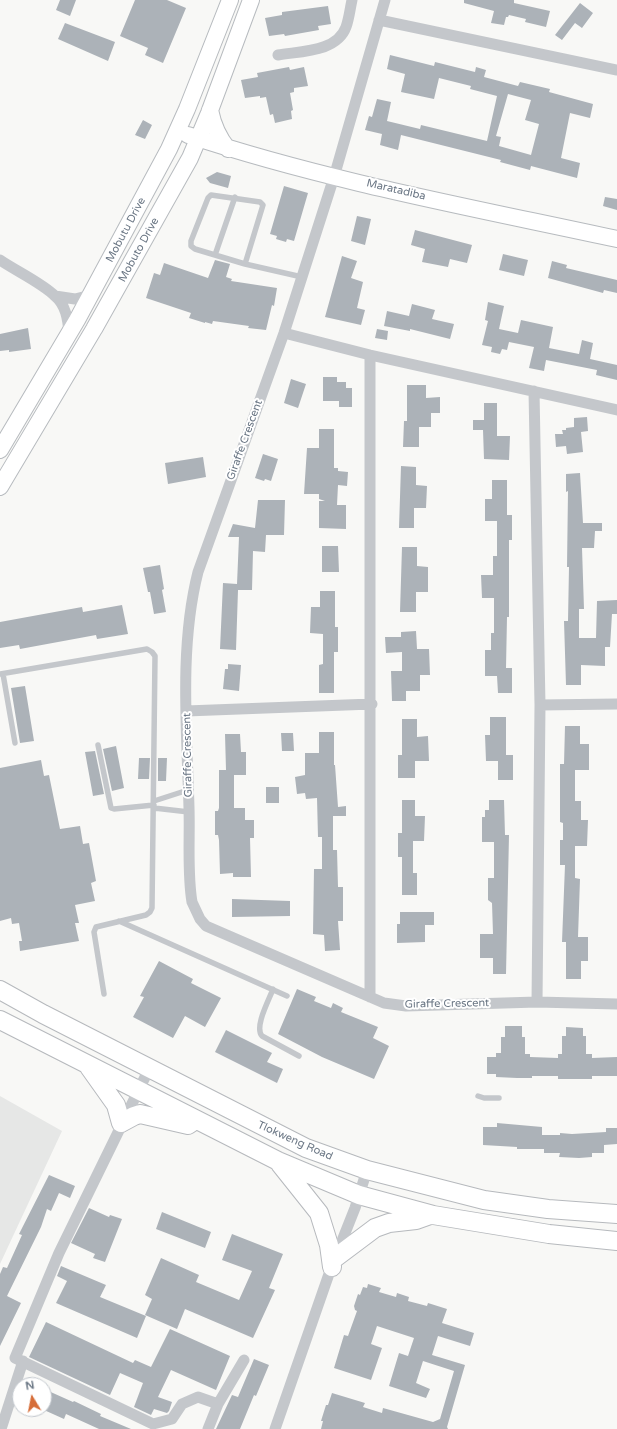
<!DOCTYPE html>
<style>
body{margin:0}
#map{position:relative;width:617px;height:1429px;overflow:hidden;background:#f8f8f6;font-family:"Varela Round",sans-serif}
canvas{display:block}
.north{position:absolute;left:12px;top:1377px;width:40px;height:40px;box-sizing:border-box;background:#fff;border:1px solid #c3c8ce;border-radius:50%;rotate:350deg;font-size:11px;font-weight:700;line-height:16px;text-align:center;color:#6a7684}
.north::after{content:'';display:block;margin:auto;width:14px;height:18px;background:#d66d38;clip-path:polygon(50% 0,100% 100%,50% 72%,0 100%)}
</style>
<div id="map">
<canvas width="617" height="1429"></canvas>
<div class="north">N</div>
</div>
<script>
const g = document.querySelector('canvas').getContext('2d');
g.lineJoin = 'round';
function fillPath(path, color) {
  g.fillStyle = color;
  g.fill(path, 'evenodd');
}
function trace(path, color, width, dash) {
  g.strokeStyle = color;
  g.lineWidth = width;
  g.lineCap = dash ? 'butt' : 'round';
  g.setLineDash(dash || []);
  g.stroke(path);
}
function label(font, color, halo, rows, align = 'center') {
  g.font = font + ' "Varela Round",sans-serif';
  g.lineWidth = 4;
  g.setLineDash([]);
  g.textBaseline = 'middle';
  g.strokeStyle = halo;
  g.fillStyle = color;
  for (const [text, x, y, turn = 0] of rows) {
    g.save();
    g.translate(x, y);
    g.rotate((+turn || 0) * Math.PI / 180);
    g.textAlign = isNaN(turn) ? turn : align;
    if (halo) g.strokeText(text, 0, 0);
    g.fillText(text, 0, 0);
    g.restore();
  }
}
fillPath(new Path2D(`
 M0,1096L62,1131L0,1264Z`), '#e6e7e6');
fillPath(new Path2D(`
 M60,0H76L70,16L56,10Z
 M135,0H167L186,8L163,63L145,55L148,48L120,36Z
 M464,0H514V3L550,11L546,27L525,22L526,19L509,15L508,17H506L504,25L491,23L494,11L464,3Z
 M580,3L593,13L582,28L575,23L562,40L555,35Z
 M328,6L331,24L318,26L319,30L285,36L284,34L269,36L265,18L282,15V12Z
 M65,23L115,42L108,61L58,39Z
 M390,55L434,66L435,62L475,72L476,67L486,70L484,77L518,86L520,82L550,89L549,92L593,104L590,118L570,113L561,158L580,163L577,178L531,166L530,170L500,162L501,160L401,135L398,150L380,145L382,134L365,130L369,116L372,117L377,99L391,102L387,121L420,129L421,125L487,141L497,96L470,89L471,86L439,78L434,99L401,92L405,74L387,69ZM508,94L531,100L525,120L539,124L531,155L499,146L501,137L496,136Z
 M289,67L290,70L304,67L308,86L294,88V92L290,93L293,110L291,111L292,119L275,123L273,114L270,115L266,97L260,98V96L245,98L241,80L258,77L257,73Z
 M143,120L152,125L145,139L135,135Z
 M217,172L231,176L228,188L210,183L206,178Z
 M284,186L308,193L294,241L287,239L286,242L276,239L277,236L270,234Z
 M605,197L617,199V210L603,206Z
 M357,216L371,219L365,245L351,241Z
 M415,230L472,245L467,263L450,259L448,267L422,262L425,249L411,245Z
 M503,254L528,260L524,276L499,270Z
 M342,256L357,261L351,278L363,282L357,308L365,310L361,325L325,317Z
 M215,260L230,264L226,277L232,279L231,281L277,288L274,306L272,305L266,330L248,328L249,326L213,321L212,324L205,322V323L189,318L191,313L146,298L154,273L160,275L164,263L208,278Z
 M552,261L567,265L566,268L617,280V293L604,290L603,293L548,278Z
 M488,302L504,306L499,329L518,333L521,320L553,327L549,348L579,354L582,340L593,343L590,359L617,365V380L596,375L597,370L546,360L544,371L529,368L534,347L509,342L507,350L502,349L500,354L491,352L492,347L482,345L488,321L485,320Z
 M412,304L435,310L432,319L454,324L450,339L410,329V331L384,326L387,311L409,316Z
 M28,328L31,349L9,352V350L0,351V334Z
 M377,329L388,331L387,340L375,338Z
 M323,377H337V382H346V388H352V407H339V401H323Z
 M291,379L306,384L298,408L284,403Z
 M407,385H426V398L440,397V413H431V427H419V447H403L404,421H407Z
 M484,403H497V436H510L509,460L484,459L483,430H473V420H484Z
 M587,417L588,431L581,432L583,452L567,454L566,446L556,447L555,434H563L562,430H566V428L574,427V418Z
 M319,429H334V468H338V471L348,472L347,486L338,485L337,505H346V529L319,528V501H325L319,499V494H304L307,448H319Z
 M263,454L278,459L271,481L265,479L264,481L255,478Z
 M203,457L206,477L168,484L165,463Z
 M401,466L416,467V485L427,486L426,508H414V528H399Z
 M580,473L583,523H602V531H595L594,548H582L584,609H579V638H596L597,601L617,600V614H612L610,647H605V666L581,665V685H566L564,621H568L569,567H567L568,491L566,492V474Z
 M492,480H507V515H512V540H509V617H507L506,668H512V693H498L497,676H485V650H491V633H494V598H482L481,575H493V556H497V521H485V499H492Z
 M258,500H285L284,535H266L265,552L253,551L252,590H238L236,650L220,649L223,583L237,584L239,537H228L233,524L255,528Z
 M322,546H338L339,572H322Z
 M402,547H417V566L428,567V592H416V612H400Z
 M160,565L164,589L162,590L166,612L154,614L150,592H148L143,568Z
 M320,591H335V627H338V652H334V693H319V665L323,664V634L310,633L311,607H320Z
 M122,605L128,634L97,639L96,635L20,649L19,645L0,648V622L82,607L83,612Z
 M416,631L417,649H429L430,675H420V691H406V701H392L391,671H402V652L386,653L385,637H401V632Z
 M228,664L241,665L239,691L223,689L225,669H228Z
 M25,686L34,741L20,743L11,688Z
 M490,717H506V755H513V780H498V761H486L485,735H490Z
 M402,719H417V737L428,736L429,761H415V778H398V755H402Z
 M565,726H580V744H589V770H575V801H581V820H588L587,846H575V878L580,879L578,937H588V961H581V979H566V942H562L565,865H560V840H563V823L560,822V764H564Z
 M319,732H334V765H335L338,807L346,806V816H333V850H337L338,887H343V921H338L340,950L325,951L324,935L313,934L314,869H322V837H318L317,798L306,799L305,793L297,794L295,777L305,775V753H319Z
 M281,733H293L294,751H282Z
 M225,734H240L241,752H246V775H234V808H245V820H254V838H250L251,877H233V873L220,874L219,840L218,835H215V811H218L219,808V770H226Z
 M116,746L124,788L112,791L103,749Z
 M95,751L104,794L93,796L85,752Z
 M139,758H150L149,779H138Z
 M158,758H167L166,781H158Z
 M41,760L44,776L49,775L60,829L80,826L83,844L89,843L96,881L91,883L95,901L75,905L79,923H75L79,941L20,951L19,941H22L19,923L12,924L11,918L0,921V768Z
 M266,787H279V803H266Z
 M402,800H415V816H425L424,841H413V873H417V895H402V857H398V833H402Z
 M489,800H504L505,835H509L506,974H493V958H480V934H493L492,903L488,900V878H494V842H482V817H485V810H489Z
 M232,899L290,901V916L232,917Z
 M400,912H434V925H425V942L397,943V924H400Z
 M159,961L193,979L191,983L221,998L205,1027L185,1016L173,1038L133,1017L144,997L140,996Z
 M297,989L316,997L314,1001L331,1008L333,1003L343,1008L341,1012L378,1027L373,1038L389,1046L374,1079L322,1057L278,1034Z
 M505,1026H522V1037H525V1054H530V1057L558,1058V1054H562V1036H566V1027L583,1028V1036H586V1054H592V1058L617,1057V1076H592V1079H558V1076H532V1078H517L496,1077V1074H487V1057H496V1053H501V1037H505Z
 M226,1030L272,1053L267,1062L283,1069L277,1083L215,1052Z
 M497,1123L542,1127V1135H560V1133L572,1134L606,1132V1128H617V1144L604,1145V1153H592V1157L579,1158L559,1157L560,1153H544V1149H517V1147L483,1145V1127H497Z
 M49,1175L75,1186L70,1198L59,1193L51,1211L47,1209L41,1227L7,1296L21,1303L0,1346V1274L3,1267L7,1268L22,1235L19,1234Z
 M89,1208L109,1217L110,1215L122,1219L105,1262L93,1258L95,1254L71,1243Z
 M162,1212L211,1232L205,1248L156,1229Z
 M232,1234L283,1254L269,1288L275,1290L253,1338L185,1309L177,1329L145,1315L152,1299L145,1295L161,1258L199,1275L196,1282L239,1300L252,1271L222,1260Z
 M61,1266L106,1285L100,1297L146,1316L137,1338L56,1303L67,1281L57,1276Z
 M368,1284L381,1288L379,1292L396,1297L397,1293L409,1297L408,1301L427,1306L428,1303L447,1309L442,1323L474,1333L470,1346L438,1336L432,1355L465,1365L447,1427L448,1429H321L323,1421H321L326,1405H328L332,1393L365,1403L363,1407L382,1413L383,1408L433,1422L440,1419L454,1371L423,1361L416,1383L430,1389L426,1398L389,1386L399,1353L408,1356L414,1338L377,1326L371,1344L382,1348L371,1380L334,1368L344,1335L348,1336L357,1311L355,1310L354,1306L358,1294L360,1295L363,1287L367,1288Z
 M46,1322L133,1363L135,1360L151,1367L170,1329L230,1356L216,1390L171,1370L158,1397L172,1402L169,1411L167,1413L154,1409L151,1415L134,1407L143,1383L120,1373L110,1395L29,1357Z
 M254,1359L269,1365L256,1396L254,1395L240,1429H216L232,1395L238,1397Z
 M44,1389L73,1402L74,1401L101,1414L100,1416L131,1429H99L66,1414L64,1419L44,1410Z`), '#acb2b8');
const secondary = new Path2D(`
 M210,110C213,125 218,137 228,149
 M188,135C326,181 474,208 617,239
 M0,450L77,320L169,149L187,109L230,0
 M0,487L94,329L190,158L209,113L251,0`);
const primary = new Path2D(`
 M0,990L43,1014L306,1148L367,1170L484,1200L548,1209L617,1214
 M0,1020L278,1161L359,1195L433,1215L549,1234L617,1241
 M89,1067L116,1105L121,1123L134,1116L140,1114L188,1125L191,1123
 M280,1164L319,1213L329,1245L332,1267
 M335,1258L375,1228L389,1223L416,1220L430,1215`);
trace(secondary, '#b7bbbf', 18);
trace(primary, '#b6b9bd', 20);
trace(new Path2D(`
 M215,255L235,197
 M245,264L195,249L191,246V241L208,198L211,195L260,202L263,205L245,264L302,277
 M0,674L147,649L152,652L155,656L152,908L150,912L146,915L96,927L94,932L104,994
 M3,674L15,743
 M98,745L111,808L114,809L154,805
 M154,801L188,790
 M154,808L189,812
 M119,921L287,996
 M273,989C269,1000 254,1027 262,1036L299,1056
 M478,1096L484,1098H499`), '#c4c7cb', 5.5);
trace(new Path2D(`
 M385,0L334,177L284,333L198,572C179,647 187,731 189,808C190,839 187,872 192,902L200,919L206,926L384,1003L406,1006L537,1002L617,1004
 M379,20L617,70
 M278,55C301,51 337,52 346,27C349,19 350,9 352,0
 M0,260C16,271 42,283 55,296C66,305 68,320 69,333
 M55,296L75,299L91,295
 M284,333L370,355L617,410
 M370,355V997
 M534,391L540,705L537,1002
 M540,705L617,704
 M186,711L372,704
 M149,1069L59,1253L15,1358L153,1424L172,1419L182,1404L198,1397L218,1404L244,1360
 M1,1429L23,1361
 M208,1429L218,1404
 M275,1429L330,1271L355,1208L367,1170`), '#c4c7cb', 11);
trace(secondary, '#fff', 16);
trace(primary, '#fff', 18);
label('11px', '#6a7684', '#fff', [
 ["Maratadiba",396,190,13],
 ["Mobutu Drive",126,230,-62],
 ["Mobuto Drive",139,250,-61],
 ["Giraffe Crescent",245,440,-70],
 ["Giraffe Crescent",188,755,-91],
 ["Giraffe Crescent",447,1004,-1],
 ["Tlokweng Road",295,1141,24]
]);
</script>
